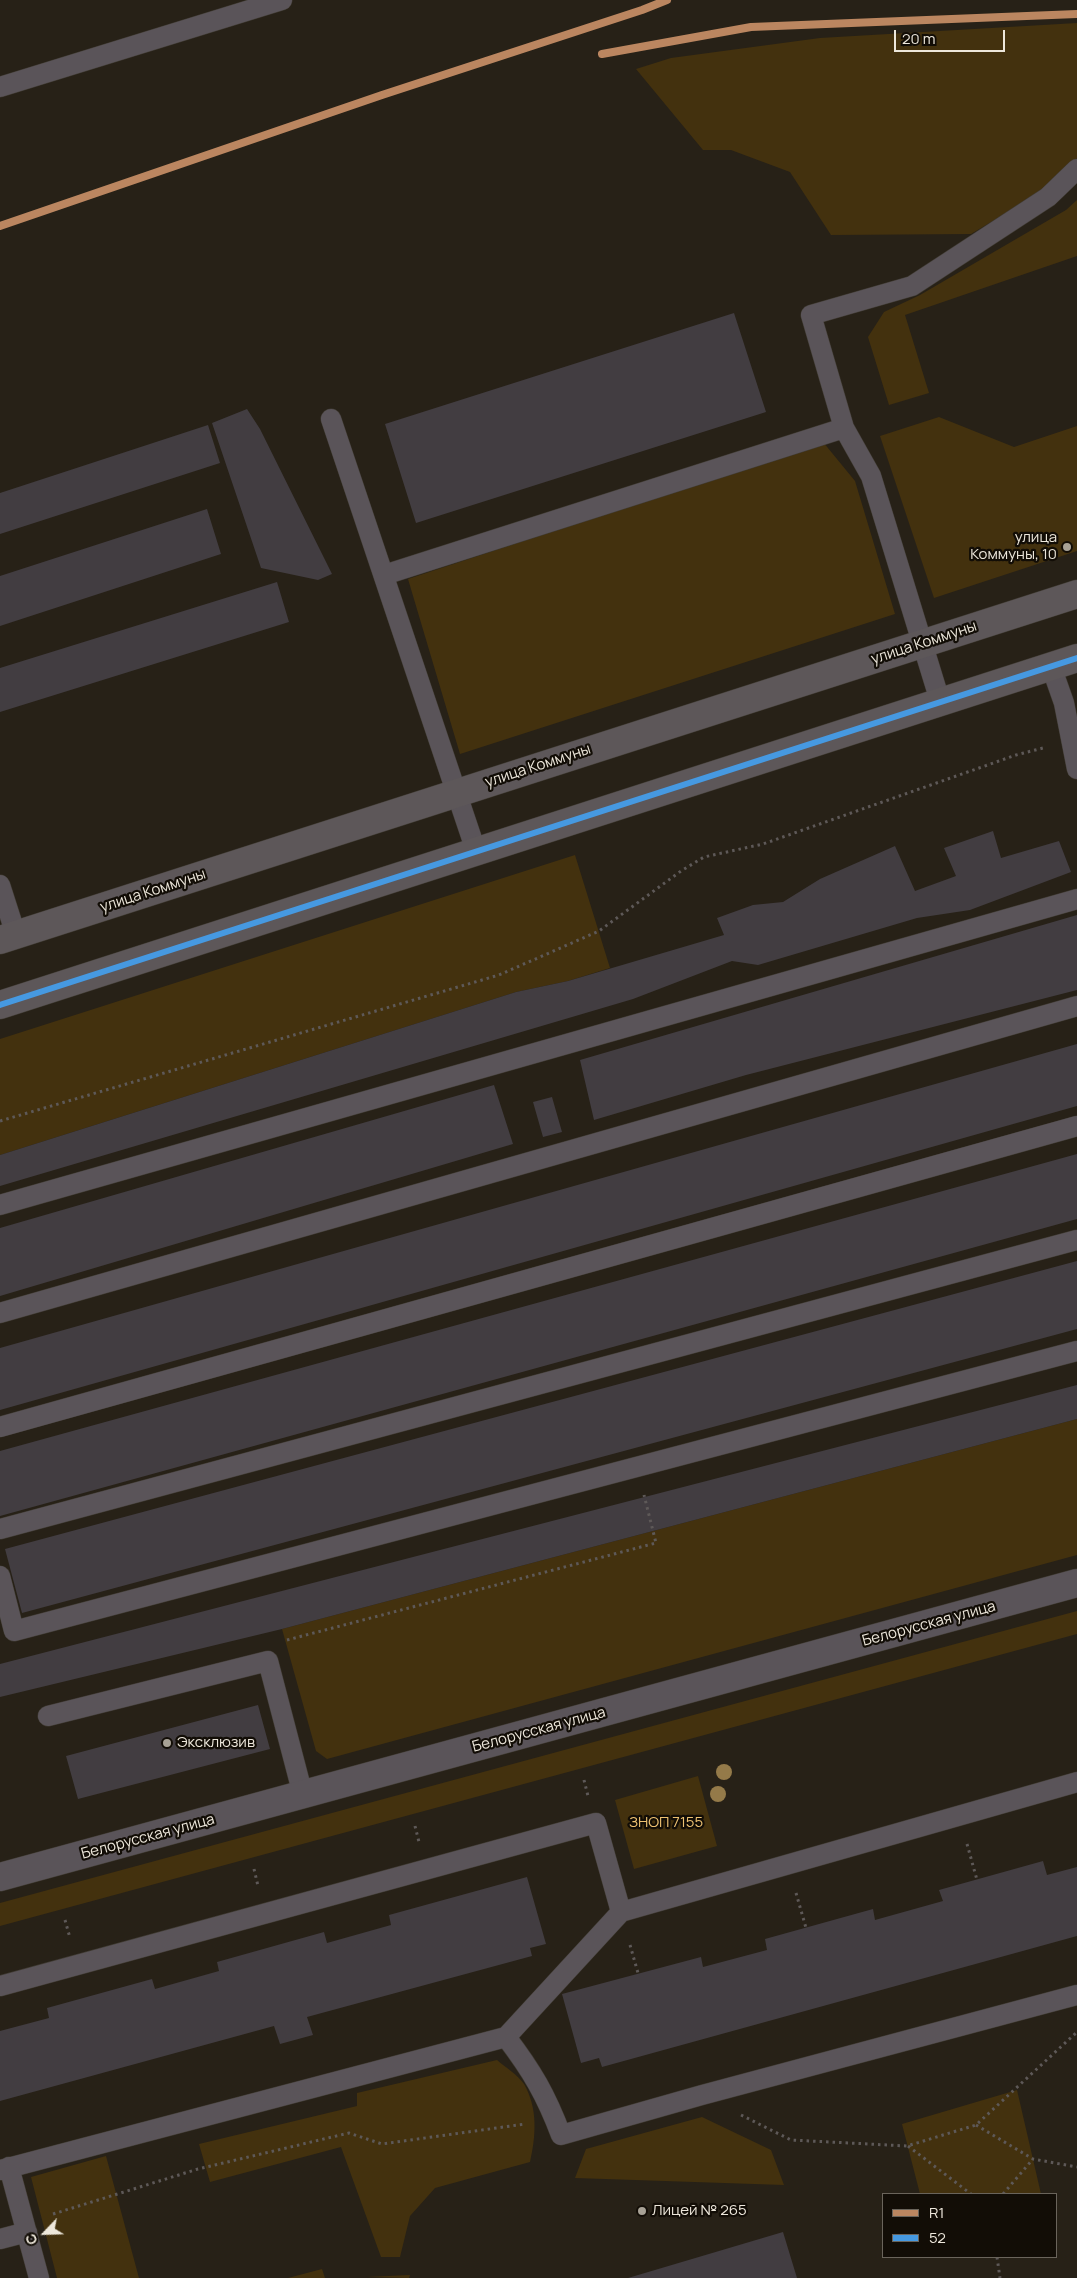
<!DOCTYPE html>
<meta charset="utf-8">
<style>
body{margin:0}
#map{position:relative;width:1077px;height:2278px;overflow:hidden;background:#272117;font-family:Manrope,sans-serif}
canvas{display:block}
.legend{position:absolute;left:882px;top:2193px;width:175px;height:65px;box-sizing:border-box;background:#120d06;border:1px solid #6a645b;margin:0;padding:6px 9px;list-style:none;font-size:15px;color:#ede7db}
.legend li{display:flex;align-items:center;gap:10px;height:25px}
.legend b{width:25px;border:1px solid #6a645b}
.north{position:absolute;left:20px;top:2208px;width:50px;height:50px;-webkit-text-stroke:4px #120d06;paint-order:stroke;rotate:246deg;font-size:14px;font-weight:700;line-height:20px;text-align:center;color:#ede7db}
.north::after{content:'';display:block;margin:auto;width:18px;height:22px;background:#ede7db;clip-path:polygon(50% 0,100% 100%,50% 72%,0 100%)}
.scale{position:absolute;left:894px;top:30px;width:111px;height:22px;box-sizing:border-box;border:2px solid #ede7db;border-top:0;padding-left:6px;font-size:15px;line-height:18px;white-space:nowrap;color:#ede7db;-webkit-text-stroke:4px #120d06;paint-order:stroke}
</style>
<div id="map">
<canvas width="1077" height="2278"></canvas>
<ul class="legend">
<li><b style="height:6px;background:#bb8660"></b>R1</li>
<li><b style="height:6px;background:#4699e1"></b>52</li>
</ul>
<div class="north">С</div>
<div class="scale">20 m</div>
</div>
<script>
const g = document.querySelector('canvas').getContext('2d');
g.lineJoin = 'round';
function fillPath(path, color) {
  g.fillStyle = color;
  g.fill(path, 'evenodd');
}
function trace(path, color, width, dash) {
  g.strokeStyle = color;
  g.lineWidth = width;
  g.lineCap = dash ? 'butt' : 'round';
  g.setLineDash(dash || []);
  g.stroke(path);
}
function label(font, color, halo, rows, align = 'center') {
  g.font = font + ' Manrope,sans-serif';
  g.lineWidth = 4.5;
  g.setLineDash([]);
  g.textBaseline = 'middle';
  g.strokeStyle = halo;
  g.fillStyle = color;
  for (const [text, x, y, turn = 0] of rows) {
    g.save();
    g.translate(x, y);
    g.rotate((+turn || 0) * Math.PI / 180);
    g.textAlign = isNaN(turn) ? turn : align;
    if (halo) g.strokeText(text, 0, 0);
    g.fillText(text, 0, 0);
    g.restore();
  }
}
fillPath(new Path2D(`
 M1077,23V158L1041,192L971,234L831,235L790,172L731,150H703L636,69L671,58L820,38Z
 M1077,200V256L905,315L929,393L889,405L868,337L884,312L920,295L1066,210Z
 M939,417L1014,447L1077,426V551L934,598L880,436Z
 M823,442L855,481L895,614L460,754L408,579Z
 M575,855L610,968L568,981L516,992L0,1155V1039Z
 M1077,1419V1555L327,1759L316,1751L282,1629Z
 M1077,1611V1634L0,1926V1903Z
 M698,1776L717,1846L634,1869L615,1800Z
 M497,2060C505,2067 518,2075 524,2084C538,2108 536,2136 530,2162L435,2188L410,2216L400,2257H381L341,2147L210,2182L199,2144L357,2106V2093Z
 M1017,2090L1041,2194H920L902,2124Z
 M702,2117L771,2150L784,2185L575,2178L586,2149Z
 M106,2156L139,2278H57L31,2177Z
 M322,2269L325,2278H288Z
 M410,2275L409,2278L366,2277Z`), '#43310e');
fillPath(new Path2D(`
 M734,313L766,412L416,523L385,424Z
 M247,409L260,429L332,574L318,580L261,568L212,423Z
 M208,425L220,463L0,534V493Z
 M207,509L221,554L0,626V576Z
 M277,582L289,622L0,712V668Z
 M993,831L1001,858L1059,841L1071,872L970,910L917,918L758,965L732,961L633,999L0,1186V1155L516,992L568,981L724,935L717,918L753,905L783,902L820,879L895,846L915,891L956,876L944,848Z
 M1077,915V990L746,1075L594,1120L580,1060Z
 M1077,1044V1106L0,1410V1348Z
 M494,1085L513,1144L0,1296V1228Z
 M552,1097L562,1132L543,1137L533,1102Z
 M1077,1154V1219L0,1516V1451Z
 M1077,1261V1329L22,1613L5,1549Z
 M1077,1385V1419L282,1629L0,1697V1664Z
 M258,1705L270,1749L78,1799L66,1756Z
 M1043,1861L1047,1875L1077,1867V1936L602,2067L599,2058L581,2063L562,1994L701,1957L703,1967L767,1950L765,1939L873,1909L875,1920L943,1901L939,1890Z
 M527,1877L546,1944L530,1948L532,1956L307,2017L313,2035L280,2044L274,2026L0,2101V2031L49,2018L47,2008L152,1979L155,1989L219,1971L217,1962L324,1932L327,1943L391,1925L389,1915Z
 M783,2232L797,2278H628Z`), '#423d41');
const lane = new Path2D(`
 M0,87L282,0
 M331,419L476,851
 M384,575L844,428
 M1051,666L1064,703L1077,769
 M940,701L871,476L844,428L811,315L912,286L1048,197L1077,169
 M0,885L16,935
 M0,1205L1077,899
 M0,1313L1077,1006
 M0,1427L1077,1126
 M0,1529L1077,1240
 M0,1576L14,1631L1077,1351
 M48,1716L268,1661L303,1795
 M0,1986L596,1823L621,1912
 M506,2037C532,2071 546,2095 561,2135L702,2095L1077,1995
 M9,2167L39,2278
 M0,2170L506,2037L621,1912L1077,1782
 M0,2239L27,2232`);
const street = new Path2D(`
 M0,1877L1077,1583`);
const secondary = new Path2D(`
 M0,940L1077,594
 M0,1005L1077,658`);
trace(lane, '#413c34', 21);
trace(street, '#413c34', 29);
trace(secondary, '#413c34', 29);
trace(new Path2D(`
 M0,1121L499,975L599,931L681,871L704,857L763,844L1016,755L1043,748
 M287,1640L656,1543L644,1495
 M584,1780L588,1796
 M415,1826L419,1842
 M967,1844L977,1880
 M254,1869L258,1886
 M796,1893L806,1928
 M65,1920L70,1938
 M630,1945L638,1973
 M741,2115L791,2140L907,2146L976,2125L1077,2032
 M976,2125L1033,2159L1077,2167
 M908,2146L971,2194
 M1003,2194L1033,2159
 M53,2214L198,2169L349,2133L382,2144L525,2124
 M997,2257L1000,2278`), '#5e5958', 3, [2.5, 4]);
trace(lane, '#5a5459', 20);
trace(street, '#5a5459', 28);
trace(secondary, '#5d5759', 28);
trace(new Path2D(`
 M0,1005L1077,658`), '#4699e1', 6);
trace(new Path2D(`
 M602,54L751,27L1077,14
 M0,226L382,95L642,10L667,0`), '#bb8660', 8);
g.fillStyle = '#947a49';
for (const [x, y] of [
 [724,1772],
 [718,1794]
]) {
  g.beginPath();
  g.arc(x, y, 8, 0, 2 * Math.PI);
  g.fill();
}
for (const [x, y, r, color] of [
 [1067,547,5,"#a8a296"],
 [167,1743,5,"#a8a296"],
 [642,2211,5,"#a8a296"]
]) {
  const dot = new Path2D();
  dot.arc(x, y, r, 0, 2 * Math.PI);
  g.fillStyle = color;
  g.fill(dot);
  trace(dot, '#120d06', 2);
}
label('15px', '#ede7db', '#120d06', [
 ["улица",1057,538,"right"],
 ["Коммуны, 10",1057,555,"right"],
 ["Эксклюзив",177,1743],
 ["Лицей № 265",652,2211]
], 'left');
label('15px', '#ede7db', '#120d06', [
 ["улица Коммуны",924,643,-18],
 ["улица Коммуны",538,766,-18],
 ["улица Коммуны",153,891,-18],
 ["Белорусская улица",929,1624,-15],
 ["Белорусская улица",539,1730,-15],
 ["Белорусская улица",148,1837,-15]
]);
label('15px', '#eec272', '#120d06', [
 ["ЗНОП 7155",666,1823]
]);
</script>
